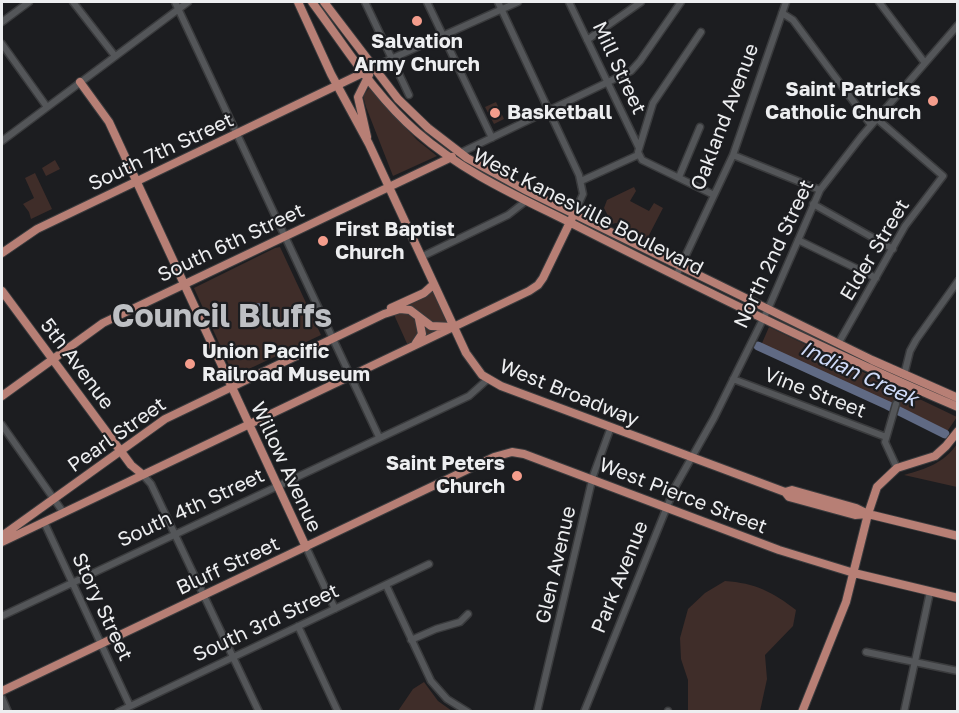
<!DOCTYPE html>
<style>
body{margin:0}
#map{position:relative;width:959px;height:713px;overflow:hidden;background:#1c1d20;font-family:"Golos Text",sans-serif}
canvas{display:block}
.frame{position:absolute;inset:0;border:3px solid #edeef0;pointer-events:none}
</style>
<div id="map">
<canvas width="959" height="713"></canvas>
<div class="frame"></div>
</div>
<script>
const g = document.querySelector('canvas').getContext('2d');
g.lineJoin = 'round';
function fillPath(path, color) {
  g.fillStyle = color;
  g.fill(path, 'evenodd');
}
function trace(path, color, width, dash) {
  g.strokeStyle = color;
  g.lineWidth = width;
  g.lineCap = dash ? 'butt' : 'round';
  g.setLineDash(dash || []);
  g.stroke(path);
}
function label(font, color, halo, rows, align = 'center') {
  g.font = font + ' "Golos Text",sans-serif';
  g.lineWidth = 4.5;
  g.setLineDash([]);
  g.textBaseline = 'middle';
  g.strokeStyle = halo;
  g.fillStyle = color;
  for (const [text, x, y, turn = 0] of rows) {
    g.save();
    g.translate(x, y);
    g.rotate((+turn || 0) * Math.PI / 180);
    g.textAlign = isNaN(turn) ? turn : align;
    if (halo) g.strokeText(text, 0, 0);
    g.fillText(text, 0, 0);
    g.restore();
  }
}
fillPath(new Path2D(`
 M369,88L417,140L437,156L393,176L366,107L363,96Z
 M496,102L504,119L494,124L485,107Z
 M55,160L60,169L46,176L42,168Z
 M35,173L52,209L31,219L29,212L23,204L34,198L25,178Z
 M634,187L636,191L630,201L649,211L654,203L663,208L647,239L616,223L612,224L604,208L607,200Z
 M280,247L321,335L234,376L194,288L275,248Z
 M434,284L454,327L409,348L391,308Z
 M769,327L957,417L944,436L900,409L759,350Z
 M957,444V487L904,475C926,469 944,463 957,444Z
 M725,581C755,583 773,592 796,610L793,626L765,655L767,679L760,711H688V680L681,659L680,638L688,609L705,593Z
 M424,682L438,701L452,711H398L413,689Z`), '#3f2d29');
fillPath(new Path2D(`
 M249 311a8 8 0 1 1 16 0a8 8 0 1 1-16 0Z`), '#606a84');
trace(new Path2D(`
 M758,346L887,405L945,434`), '#606a84', 9);
const minor = new Path2D(`
 M73,2L115,56
 M175,2L379,437
 M365,2L409,95
 M427,2L492,138
 M498,2L579,175L583,194L574,214
 M569,2L639,148
 M879,2L925,63
 M782,13L793,20L871,125
 M2,22L29,2
 M701,32L653,103L638,152L642,160L714,195
 M587,40L641,2
 M2,44L47,107
 M373,67L518,2
 M2,141L188,2
 M460,153L631,71L640,61L681,2
 M733,155L820,190
 M679,177L700,127
 M581,181L638,155
 M813,204L893,249
 M798,240L876,278
 M421,257L508,215L526,201
 M676,276L733,155L786,2
 M838,344L905,226L943,176L876,118
 M904,375L910,351L916,340L958,281
 M733,379L886,437
 M896,404L885,442L897,468
 M2,425L63,512
 M142,474L151,484L259,712
 M44,522L130,706
 M306,547L335,609
 M386,585L431,681L447,699L468,712
 M2,616L469,396L488,379
 M298,626L338,712
 M411,640L436,629L460,622L468,614
 M866,652L958,671
 M2,698L8,712
 M118,712L429,564
 M537,712L593,476L611,427
 M584,712L675,487L714,418L768,309L820,190L861,137L958,25
 M668,712V711
 M904,712L930,592`);
const major = new Path2D(`
 M298,2L331,74L369,144L466,353L482,375L501,386L785,492L789,497L855,515L868,514
 M312,2C345,46 375,96 417,132C463,172 515,195 569,222C697,287 826,351 958,407
 M324,2L398,99L428,128L467,158L527,191L872,360L958,398
 M80,82L109,122L306,547
 M367,137L358,97L369,75
 M2,253L37,229L367,71
 M2,291L131,465L142,474
 M391,308L424,293L434,284
 M416,343L422,334L419,319
 M2,396L103,323L452,157
 M785,492L792,490L856,508L868,514L958,536
 M2,536L165,419L384,314L400,309L410,310L431,326L453,327
 M2,542L529,291L538,285L543,278L572,218
 M2,691L494,457L512,452L524,454L779,550L854,573L958,598
 M802,712L846,602L868,514L877,487L897,468L935,456L946,446L958,431`);
trace(minor, '#3a3b3d', 9);
trace(major, '#3a3b3d', 10);
trace(minor, '#545659', 6);
trace(major, '#b77f75', 8);
for (const [x, y, r, color] of [
 [417,21,6,"#f49d8c"],
 [933,101,6,"#f49d8c"],
 [495,113,6,"#f49d8c"],
 [323,241,6,"#f49d8c"],
 [190,364,6,"#f49d8c"],
 [517,476,6,"#f49d8c"]
]) {
  const dot = new Path2D();
  dot.arc(x, y, r, 0, 2 * Math.PI);
  g.fillStyle = color;
  g.fill(dot);
  trace(dot, '#1c1d20', 2);
}
label('bold 20px', '#edeef0', '#1c1d20', [
 ["Salvation",417,42,"center"],
 ["Army Church",417,65,"center"],
 ["Saint Patricks",921,90,"right"],
 ["Catholic Church",921,113,"right"],
 ["Basketball",507,113],
 ["First Baptist",335,230],
 ["Church",335,253],
 ["Union Pacific",202,352],
 ["Railroad Museum",202,375],
 ["Saint Peters",505,464,"right"],
 ["Church",505,487,"right"]
], 'left');
label('20px', '#edeef0', '#1c1d20', [
 ["Mill Street",619,68,65],
 ["Oakland Avenue",725,117,-69],
 ["South 7th Street",161,152,-25],
 ["West Kanesville Boulevard",588,212,27],
 ["South 6th Street",231,243,-25],
 ["Elder Street",875,250,-59],
 ["North 2nd Street",774,254,-65],
 ["5th Avenue",77,364,53],
 ["West Broadway",569,393,22],
 ["Vine Street",815,393,21],
 ["Pearl Street",117,435,-35],
 ["Willow Avenue",286,467,65],
 ["West Pierce Street",683,496,21],
 ["South 4th Street",191,508,-25],
 ["Glen Avenue",556,565,-77],
 ["Bluff Street",228,566,-25],
 ["Park Avenue",620,577,-68],
 ["Story Street",102,607,65],
 ["South 3rd Street",266,623,-25]
]);
label('italic 21px', '#cfdbf9', '#1c1d20', [
 ["Indian Creek",859,374,25]
]);
label('bold 32px', '#bec0c4', '#1c1d20', [
 ["Council Bluffs",222,317]
]);
</script>
